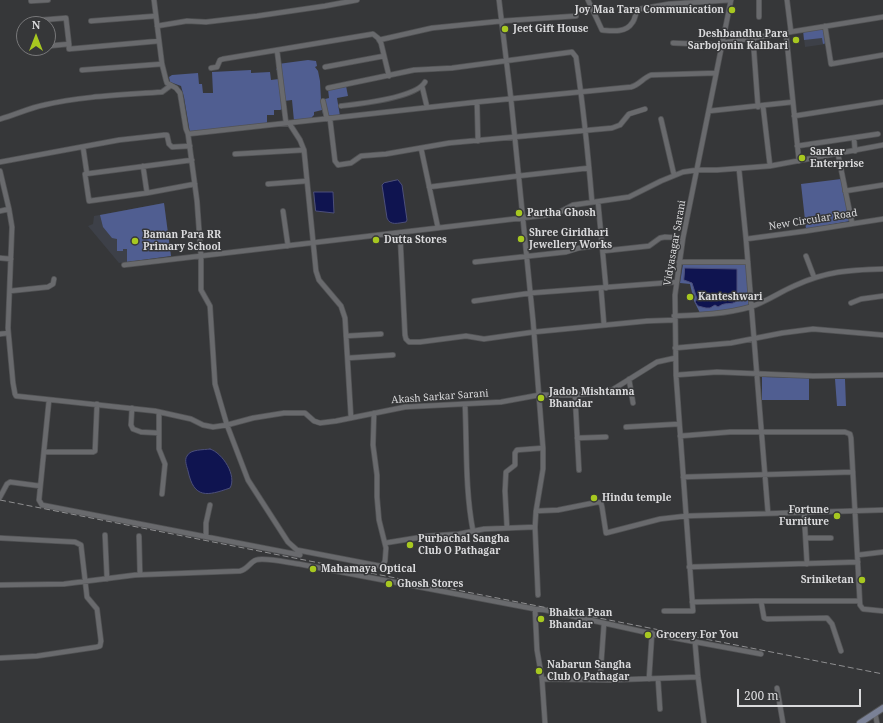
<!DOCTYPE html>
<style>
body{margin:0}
#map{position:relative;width:883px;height:723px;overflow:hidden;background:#363739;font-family:"Noto Serif",serif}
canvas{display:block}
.north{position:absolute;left:16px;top:16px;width:40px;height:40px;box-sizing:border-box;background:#363739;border:1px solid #78787a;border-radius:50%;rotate:0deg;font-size:11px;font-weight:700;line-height:16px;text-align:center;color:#dadadc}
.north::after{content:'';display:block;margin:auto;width:14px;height:18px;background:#a7c820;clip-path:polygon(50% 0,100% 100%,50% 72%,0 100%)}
.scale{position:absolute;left:737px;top:689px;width:124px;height:18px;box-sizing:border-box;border:2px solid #dadadc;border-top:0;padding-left:5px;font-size:12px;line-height:14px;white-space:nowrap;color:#dadadc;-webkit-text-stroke:3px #363739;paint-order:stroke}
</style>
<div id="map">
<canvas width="883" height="723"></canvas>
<div class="north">N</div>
<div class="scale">200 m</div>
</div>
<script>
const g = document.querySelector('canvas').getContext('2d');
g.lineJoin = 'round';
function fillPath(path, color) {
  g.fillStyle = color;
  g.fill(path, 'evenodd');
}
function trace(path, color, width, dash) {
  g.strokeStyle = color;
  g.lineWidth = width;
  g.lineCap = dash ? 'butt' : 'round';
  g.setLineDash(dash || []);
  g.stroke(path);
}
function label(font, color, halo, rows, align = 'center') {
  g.font = font + ' "Noto Serif",serif';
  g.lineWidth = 3;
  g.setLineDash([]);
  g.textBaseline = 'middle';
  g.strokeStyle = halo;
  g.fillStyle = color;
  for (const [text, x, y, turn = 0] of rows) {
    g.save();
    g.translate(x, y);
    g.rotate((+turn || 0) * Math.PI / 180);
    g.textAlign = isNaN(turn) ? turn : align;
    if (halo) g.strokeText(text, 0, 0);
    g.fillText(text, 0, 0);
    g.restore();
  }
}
fillPath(new Path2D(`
 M822,27L826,44L805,47L803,30Z
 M164,203L171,256L119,263L88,226L93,224L94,216Z`), '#3d4048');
fillPath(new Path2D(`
 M823,29L826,43L823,44L822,38L804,40L803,30Z
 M308,60L316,61L317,66L315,67L318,71L320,81L321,100L329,98L328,89L346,86L348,96L337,98L340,116L324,118L322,110L314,112V115L312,117V120L294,121L292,100L284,101L285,108L280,110H274V115H267V124L190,133L184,97L181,86L170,82L169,77L172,75L198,73L199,84H202L203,93H213L212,72L251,70V73L270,72L271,80L279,79L278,72L276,69L277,68V65L278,64Z
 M841,179L850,221L806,229L801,184Z
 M164,203L171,256L127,262V249H123V251H117V239L112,238L103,227L100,215Z
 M683,264H746L749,305L744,308L700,313L694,301L690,284L680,283Z
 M762,377L809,378V400H762Z
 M835,379H845L846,406H837Z`), '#505e91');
const water = new Path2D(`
 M398,180L402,185L407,220L406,222C398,223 390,226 387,218L382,185L384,183Z
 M314,192H333L334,213L316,211Z
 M685,268L737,269V301C730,306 726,301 718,307L715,305L710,308H706L698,306L695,302L697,299L692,283L684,280Z
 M210,449C223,453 237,476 230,488C207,496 194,499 188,471C187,467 184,460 187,456C190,449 204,450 210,449Z`);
fillPath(water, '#0f1450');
trace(water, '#4c4f7a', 1);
const street = new Path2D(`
 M154,0L162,64L166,80L167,83L176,88L180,93L186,129L188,134L197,201L201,257V290L210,306L215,384L227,425L253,418L284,413H305L314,421L320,423L336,421L405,407L501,402L539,395H575L579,470
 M499,0L511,99L533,320L543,448V469L536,511L535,527L538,595
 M588,0L602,30C612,31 626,33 632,23C635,20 635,15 637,11L640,9L669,4L731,0
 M787,0L791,32
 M31,1L48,0
 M759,17V0
 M41,20L66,18L69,44
 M91,21L156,16
 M157,26L187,21L206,22L257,16L325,6L357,0
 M825,26L831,64L883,55
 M786,33L799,161
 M753,38L758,107
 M379,40L432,28L502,21L576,16
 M673,43L722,45
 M722,43L883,17
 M48,46L69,44V49L159,41
 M277,50L286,123
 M325,67L384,56
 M211,68L217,67L220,60L223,59L373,34L378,38L381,43L389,76
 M82,70L162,64
 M422,86L427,107
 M328,88L414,70L452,68L572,52L576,57C583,105 588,153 592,202
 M323,101L327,119
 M477,102L478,141
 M341,106C359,104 416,98 425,82
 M763,106L770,166
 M709,111L793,102
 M794,116L883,102
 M0,119C15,115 29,108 44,105C83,96 122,95 162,92L170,86
 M330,119L335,161L338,165L351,163L361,156L386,154L449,143L612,128L620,125L629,114L645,109
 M661,119L674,175
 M289,123L300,140L304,150L316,271L319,280L341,306L345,318L351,418
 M188,134L477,102L631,87C639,85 643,78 651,75L716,73
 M854,138L855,151
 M797,146L878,134
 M83,147L87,174
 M421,148L438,228
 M235,154L304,150
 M838,154L852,223
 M192,160L85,174L89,201L147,193L195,184
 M0,162L119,140L164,135H167L169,144L172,147L190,146
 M143,166L147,193
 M739,169L746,239L768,513
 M0,171L9,209L12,227L8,328L13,383L15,394L16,396L155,411L191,419L203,425L213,427L227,425L248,480L288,542L297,550L380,566L383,565L385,561L386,548L379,520L377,497V475L373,445L374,413
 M268,184L307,181
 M429,187L518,176L589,168
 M845,191L883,185
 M598,202L606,288
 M0,211L9,209
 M283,211L288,246
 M400,233L405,335L406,339L409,342H420L466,336L484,339L534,332L647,321L675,320
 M746,239L806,231L883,219
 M603,251L649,246L660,238L665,237L683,238
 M806,256L814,277
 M0,258L11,259
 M475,262L566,252L579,248L602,245
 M679,262H748
 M124,265L556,214L573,205L629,197L661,181L683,172L697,170H717L770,166L883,145
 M601,288L604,325
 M10,291L48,287L53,284L54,279
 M474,301L531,293L676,282
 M851,303L861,299L883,296
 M674,316C700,315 726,314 750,307C764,303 780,292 794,286C826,271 849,270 883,269
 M0,334L8,333
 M346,336L381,334
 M675,348L731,343L782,333L813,329L883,335
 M348,358L393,355
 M676,375L717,372L813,376L883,375
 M629,379L633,403
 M575,395L598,393L612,390L657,362L675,358
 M49,400L39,500L42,505L300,555
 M465,404C467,447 465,489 473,531
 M132,408L131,425L133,429L141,432L159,433
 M159,412V449L165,464L162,494
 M626,427L679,424
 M680,436L730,432H845L850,434L851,438L860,605L863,609L883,611
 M577,438L606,437
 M44,452H93L95,451L97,404
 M683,477L853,472
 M0,497L7,484L10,482L40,486
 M536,511L558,510L598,502L601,503L602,507L606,533L660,519L686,516L883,510
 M804,512L807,564
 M507,528L505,491L506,472L515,465V453L517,450L543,448
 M105,535L107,579
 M139,536L140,575
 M206,537V523L210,505
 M0,538L75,542L81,545L87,597L97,609L101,641L100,646L97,647L37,656L0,658
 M806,538H831
 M385,543L428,536L459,534L484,529L535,527
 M858,555L883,552
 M689,567L858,562
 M0,585L64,584L135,575L240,571C248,569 250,562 256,560C264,557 290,563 299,564L535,609L545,610L658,635L761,654
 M761,601L764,618L767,619L827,618L832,624L841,651
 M692,602L756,601H859
 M535,609L537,650L542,679L545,723
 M664,611H693L676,375L675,295L683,238L731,0
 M695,642L698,677L704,723
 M542,679L610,680L698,677
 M649,679L652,633
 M658,679L660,709
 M600,680L604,623
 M777,688L783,723
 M875,713L877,723`);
const secondary = new Path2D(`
 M860,723L883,708`);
trace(street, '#525355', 6);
trace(secondary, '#525355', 8);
trace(street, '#696a6d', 4.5);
trace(secondary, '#7a8196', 6);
trace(new Path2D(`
 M0,500L883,674`), '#8f8f91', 1, [6, 3]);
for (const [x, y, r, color] of [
 [732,10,4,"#a7c820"],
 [505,29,4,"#a7c820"],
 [796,40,4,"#a7c820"],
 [802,158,4,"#a7c820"],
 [519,213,4,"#a7c820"],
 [521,239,4,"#a7c820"],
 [376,240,4,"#a7c820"],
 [135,241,4,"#a7c820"],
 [690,297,4,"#a7c820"],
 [541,398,4,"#a7c820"],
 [594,498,4,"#a7c820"],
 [837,516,4,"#a7c820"],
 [410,545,4,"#a7c820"],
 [313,569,4,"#a7c820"],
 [862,580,4,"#a7c820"],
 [389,584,4,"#a7c820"],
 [541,619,4,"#a7c820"],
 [648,635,4,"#a7c820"],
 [539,671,4,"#a7c820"]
]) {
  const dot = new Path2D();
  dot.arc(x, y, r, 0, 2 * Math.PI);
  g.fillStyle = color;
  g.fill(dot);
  trace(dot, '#363739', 1.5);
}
label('bold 10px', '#dadadc', '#363739', [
 ["Joy Maa Tara Communication",724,10,"right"],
 ["Jeet Gift House",513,29],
 ["Deshbandhu Para",788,34,"right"],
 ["Sarbojonin Kalibari",788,46,"right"],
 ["Sarkar",810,152],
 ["Enterprise",810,164],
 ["Partha Ghosh",527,213],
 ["Shree Giridhari",529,233],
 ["Jewellery Works",529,245],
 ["Baman Para RR",143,235],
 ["Primary School",143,247],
 ["Dutta Stores",384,240],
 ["Kanteshwari",698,297],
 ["Jadob Mishtanna",549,392],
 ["Bhandar",549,404],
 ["Hindu temple",602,498],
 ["Fortune",829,510,"right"],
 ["Furniture",829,522,"right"],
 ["Purbachal Sangha",418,539],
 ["Club O Pathagar",418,551],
 ["Mahamaya Optical",321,569],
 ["Sriniketan",854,580,"right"],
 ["Ghosh Stores",397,584],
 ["Bhakta Paan",549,613],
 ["Bhandar",549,625],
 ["Grocery For You",656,635],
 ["Nabarun Sangha",547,665],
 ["Club O Pathagar",547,677]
], 'left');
label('10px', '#dadadc', '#363739', [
 ["New Circular Road",813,220,-9],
 ["Vidyasagar Sarani",675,243,-80],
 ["Akash Sarkar Sarani",440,397,-4]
]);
</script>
